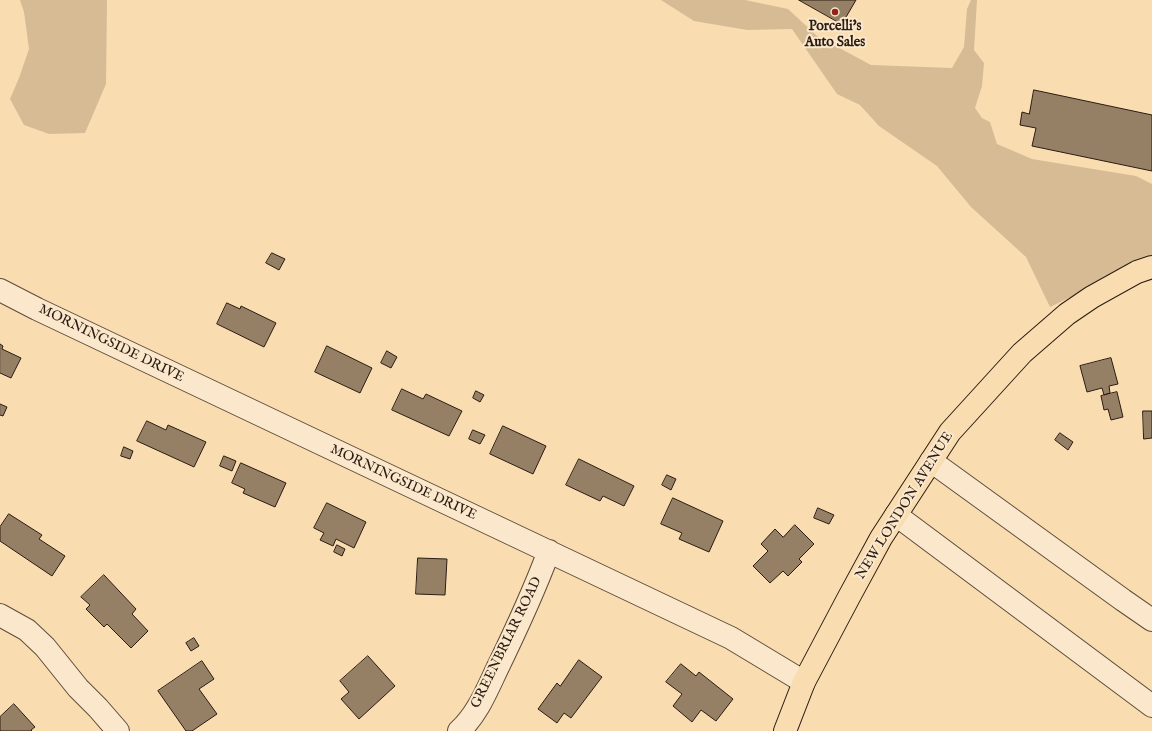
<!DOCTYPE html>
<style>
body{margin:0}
canvas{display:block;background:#f9dcb0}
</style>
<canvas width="1152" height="731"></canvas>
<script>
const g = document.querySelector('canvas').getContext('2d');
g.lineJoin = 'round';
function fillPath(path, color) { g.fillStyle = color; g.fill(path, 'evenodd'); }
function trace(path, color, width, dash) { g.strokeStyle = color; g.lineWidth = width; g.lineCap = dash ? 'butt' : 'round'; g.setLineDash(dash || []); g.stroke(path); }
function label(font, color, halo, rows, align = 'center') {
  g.font = font + ' "IM FELL English",serif'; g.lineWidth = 4; g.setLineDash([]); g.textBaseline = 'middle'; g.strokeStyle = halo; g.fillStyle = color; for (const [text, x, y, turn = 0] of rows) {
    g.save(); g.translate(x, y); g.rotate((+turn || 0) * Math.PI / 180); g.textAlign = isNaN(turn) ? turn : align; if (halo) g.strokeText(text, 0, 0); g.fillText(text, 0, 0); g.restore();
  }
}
const green = new Path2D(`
 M 20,0 L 107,0 L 106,84 L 85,133 L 49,134 L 24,125 L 10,99 L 19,78 L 29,49 L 24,12 Z
 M 661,0 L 745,0 L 788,9 L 817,36 L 871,65 L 952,68 L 964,47 L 967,9 L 971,0 L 977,0 L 974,50 L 984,63 L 982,86 L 975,108 L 982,118 L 990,122 L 997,144 L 1032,159 L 1136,176 L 1152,184 L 1152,265 L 1087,289 L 1050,307 L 1026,257 L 971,207 L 937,166 L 879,126 L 860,105 L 837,94 L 792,29 L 747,30 L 694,21 Z`);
const building = new Path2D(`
 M 799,0 L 856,0 L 842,24 Z
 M 1034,90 L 1152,115 L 1152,171 L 1032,146 L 1036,128 L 1020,125 L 1022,112 L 1029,114 Z
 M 272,253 L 285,259 L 279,270 L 266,263 Z
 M 227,303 L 240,309 L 241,306 L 276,323 L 264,347 L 217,324 Z
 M 0,344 L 3,346 L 2,349 L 21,358 L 11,378 L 0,373 Z
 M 327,346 L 372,368 L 360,393 L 315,372 Z
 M 387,351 L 397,357 L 391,368 L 381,363 Z
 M 1111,358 L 1118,384 L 1109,386 L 1110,393 L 1104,395 L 1102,388 L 1087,392 L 1080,366 Z
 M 402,389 L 423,399 L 426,394 L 462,411 L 449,436 L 392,410 Z
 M 476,391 L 484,395 L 480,402 L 473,398 Z
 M 1117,392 L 1123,417 L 1111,420 L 1108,409 L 1104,410 L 1101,396 Z
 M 0,404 L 7,407 L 3,416 L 0,415 Z
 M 1143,411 L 1152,411 L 1152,438 L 1144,439 Z
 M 147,421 L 166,430 L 168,425 L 206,442 L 194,467 L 137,441 Z
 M 503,426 L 546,446 L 533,474 L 490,454 Z
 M 473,430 L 485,435 L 480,444 L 469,439 Z
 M 1060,433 L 1073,442 L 1068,450 L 1055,440 Z
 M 124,447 L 133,451 L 130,459 L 121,456 Z
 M 224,456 L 236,461 L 232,471 L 220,466 Z
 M 579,459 L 634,486 L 624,506 L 603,496 L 600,501 L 566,485 Z
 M 241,463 L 286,483 L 275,507 L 243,493 L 245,489 L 232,483 Z
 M 667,475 L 676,479 L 671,490 L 662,485 Z
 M 673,498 L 723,521 L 709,552 L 679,539 L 682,533 L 661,524 Z
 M 327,503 L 366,522 L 354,548 L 336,539 L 333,546 L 320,540 L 324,533 L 314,528 Z
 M 818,508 L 834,515 L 829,524 L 814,518 Z
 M 9,514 L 42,535 L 39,539 L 65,556 L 52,576 L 0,541 L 0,527 Z
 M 795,525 L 814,544 L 799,559 L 802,562 L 788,576 L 783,571 L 770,583 L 753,566 L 768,551 L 761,544 L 775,529 L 783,537 Z
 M 337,545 L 345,549 L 342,556 L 334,552 Z
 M 418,558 L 447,559 L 445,595 L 416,594 Z
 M 104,575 L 136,609 L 132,614 L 148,631 L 131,648 L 107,624 L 104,627 L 86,609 L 90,605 L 81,597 Z
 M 194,638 L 199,646 L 191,651 L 186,643 Z
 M 368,656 L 395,686 L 359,719 L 341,699 L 349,692 L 340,681 Z
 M 579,660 L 602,677 L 571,718 L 564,713 L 557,723 L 538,709 L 557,683 L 560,686 Z
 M 202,661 L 214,679 L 199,689 L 217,714 L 192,731 L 186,731 L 158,691 Z
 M 681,664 L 696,676 L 699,672 L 733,699 L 716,721 L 701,710 L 692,722 L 673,706 L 682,694 L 666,682 Z
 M 14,704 L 35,727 L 31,730 L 32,731 L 0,731 L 0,717 Z`);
const minor = new Path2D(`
 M 0,290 L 37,309 L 731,638 L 804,682
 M 931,461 L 1123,600 L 1152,620
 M 896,515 L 1152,706
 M 0,615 L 27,630 L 45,647 L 78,688 L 98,708 L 118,731
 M 459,731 C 477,715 487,690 497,669 C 516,630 534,591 549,551`);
const major = new Path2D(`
 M 785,731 L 804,682 L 849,597 L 881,538 L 950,432 L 1022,353 L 1067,314 L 1092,297 L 1137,272 L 1152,267`);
const markers = [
 [835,12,4,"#8f2418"]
];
const poiNames = [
 ["Porcelli's",835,27],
 ["Auto Sales",835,43]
];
const streetNames = [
 ["MORNINGSIDE DRIVE",111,344,26],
 ["MORNINGSIDE DRIVE",403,483,25],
 ["NEW LONDON AVENUE",905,506,-58],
 ["GREENBRIAR ROAD",507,643,-64]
];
fillPath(green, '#d6bb95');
fillPath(building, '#968065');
trace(building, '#2b1c13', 1);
trace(minor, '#5e4c3a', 24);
trace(major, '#2b1c13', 24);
trace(minor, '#fbe8cc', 22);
trace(major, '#f9dcb0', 22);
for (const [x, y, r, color] of markers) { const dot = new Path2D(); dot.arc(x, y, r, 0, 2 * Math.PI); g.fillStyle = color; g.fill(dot); trace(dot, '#fbe8cc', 1.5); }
label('bold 14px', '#2b1c13', '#fbe8cc', poiNames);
label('14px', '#2b1c13', '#fbe8cc', streetNames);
</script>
